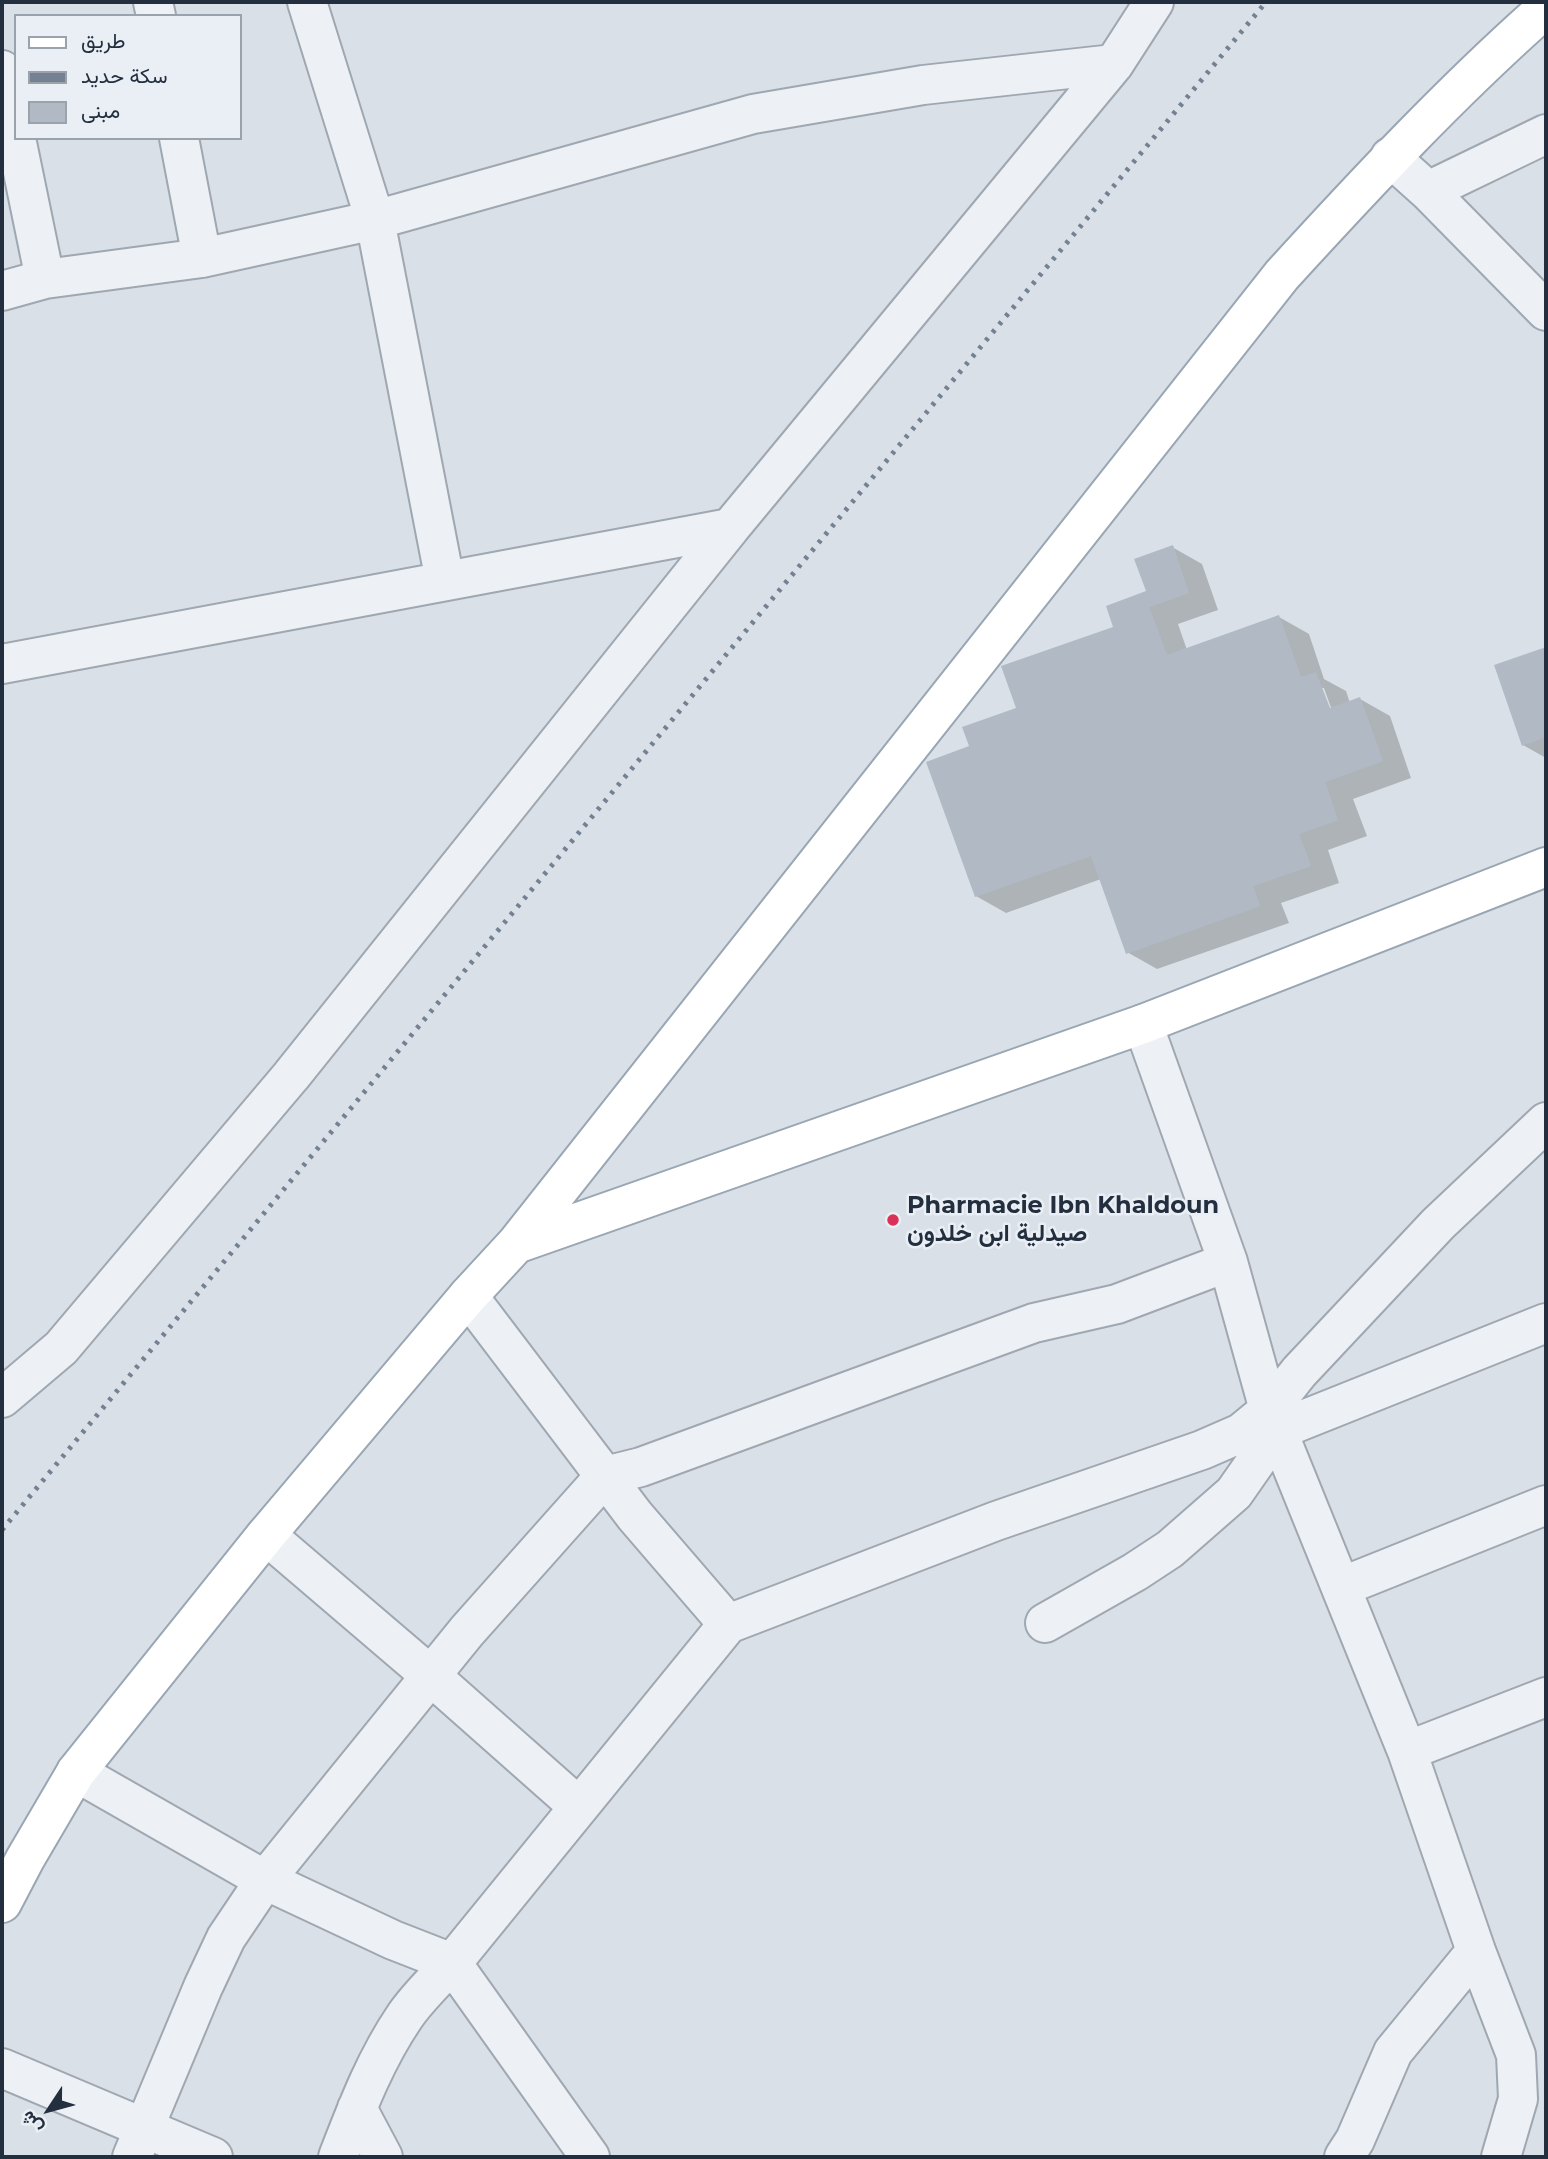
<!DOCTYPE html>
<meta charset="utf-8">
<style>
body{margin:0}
#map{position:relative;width:1548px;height:2159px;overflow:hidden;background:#dae0e7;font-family:Montserrat,Vazirmatn,sans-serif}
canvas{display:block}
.frame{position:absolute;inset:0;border:4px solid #232f3e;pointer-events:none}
.legend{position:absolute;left:14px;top:14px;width:228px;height:126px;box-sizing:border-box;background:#eaeff5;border:2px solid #9aa2ac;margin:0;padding:9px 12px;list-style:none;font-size:21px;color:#232f3e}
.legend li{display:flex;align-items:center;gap:14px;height:35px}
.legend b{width:35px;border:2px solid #9aa2ac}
.north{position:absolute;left:14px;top:2075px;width:70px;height:70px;-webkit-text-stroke:5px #eaeff5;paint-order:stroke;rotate:234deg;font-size:19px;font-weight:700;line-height:28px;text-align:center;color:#232f3e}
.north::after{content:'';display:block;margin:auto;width:24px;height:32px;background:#232f3e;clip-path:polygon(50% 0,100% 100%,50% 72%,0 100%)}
</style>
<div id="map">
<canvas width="1548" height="2159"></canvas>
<div class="frame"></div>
<ul class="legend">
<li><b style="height:9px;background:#fff"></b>طريق</li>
<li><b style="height:9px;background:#738192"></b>سكة حديد</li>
<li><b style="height:19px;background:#b1bac4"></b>مبنى</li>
</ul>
<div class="north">ش</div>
</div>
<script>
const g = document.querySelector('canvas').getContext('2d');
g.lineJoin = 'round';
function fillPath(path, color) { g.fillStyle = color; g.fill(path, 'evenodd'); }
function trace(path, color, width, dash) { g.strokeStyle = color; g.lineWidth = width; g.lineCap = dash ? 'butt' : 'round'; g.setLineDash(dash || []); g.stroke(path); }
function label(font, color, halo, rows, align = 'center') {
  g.font = font + ' Montserrat,Vazirmatn,sans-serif'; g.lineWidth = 5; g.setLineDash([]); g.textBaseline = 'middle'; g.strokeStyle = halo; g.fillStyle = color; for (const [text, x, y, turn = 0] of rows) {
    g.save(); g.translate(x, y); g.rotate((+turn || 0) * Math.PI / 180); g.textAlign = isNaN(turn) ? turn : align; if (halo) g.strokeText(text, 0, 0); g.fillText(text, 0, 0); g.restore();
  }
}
const shadow = new Path2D(`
 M 1172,547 L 1202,564 L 1218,610 L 1178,624 L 1187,650 L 1279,617 L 1309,634 L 1324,679 L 1346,691 L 1350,703 L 1360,699 L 1390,716 L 1411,778 L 1353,799 L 1367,836 L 1328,850 L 1339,883 L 1281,903 L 1289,923 L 1157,969 L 1127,952 L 1101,879 L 1006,913 L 976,896 L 971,747 L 1115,628 L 1148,593 ZM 1320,688 L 1324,688 L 1334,716 L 1331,717 Z
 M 1546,649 L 1546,758 L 1523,745 L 1496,666 Z`);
const building = new Path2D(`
 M 1173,545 L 1189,593 L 1149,607 L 1167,655 L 1279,615 L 1301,677 L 1316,672 L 1330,708 L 1360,697 L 1383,761 L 1325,782 L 1338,820 L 1299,834 L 1311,866 L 1253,886 L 1260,906 L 1126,954 L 1091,856 L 975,897 L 926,762 L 969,746 L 962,727 L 1016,708 L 1001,666 L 1113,627 L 1106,606 L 1146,591 L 1134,559 Z
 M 1546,647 L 1546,737 L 1522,746 L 1494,665 Z`);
const minor = new Path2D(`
 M 153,2 L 156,16
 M 307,2 L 375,220 L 445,581
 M 2,70 L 16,137
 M 16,138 L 45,279
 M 179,138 L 202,258
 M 1390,157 L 1428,191 L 1546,311
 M 1428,191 L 1546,134
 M 2,291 L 45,279 L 202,258 L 375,220 L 753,114 L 923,85 L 1114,64
 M 2,664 L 730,528 L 1114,64 L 1154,2
 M 1143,1024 L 1228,1262 L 1269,1410 L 1407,1751 L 1476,1951 L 1516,2055 L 1518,2099 L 1501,2157
 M 2,1398 L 61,1348 L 291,1076 L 730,528
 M 266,1535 L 431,1676 L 579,1807
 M 1341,1587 L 1546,1505
 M 1045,1623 L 1135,1572 L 1170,1549 L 1234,1493 L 1278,1430 L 1546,1323
 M 728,1624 L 996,1521 L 1202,1450 L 1241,1433 L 1269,1410 L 1299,1372 L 1438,1224 L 1546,1122
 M 1407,1751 L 1546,1697
 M 76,1772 L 265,1880 L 393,1940 L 452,1963 L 728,1624 L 635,1516 L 468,1296
 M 2,2068 L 213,2157
 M 357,2108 L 383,2157
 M 132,2157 L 203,1987 L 226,1938 L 265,1880 L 467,1631 L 605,1476 L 641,1467 L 1034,1323 L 1117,1304 L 1228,1262
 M 338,2157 C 357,2108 375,2060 405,2016 C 418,1997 436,1980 452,1963 L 590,2157
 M 1344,2157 L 1355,2140 L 1393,2052 L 1476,1951`);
const major = new Path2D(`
 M 516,1244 L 1143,1024 L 1546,867
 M 2,1903 L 25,1859 L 76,1772 L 266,1535 L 468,1296 L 516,1244 L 1282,275 C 1367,182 1452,91 1546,8`);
const rail = new Path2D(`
 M 2,1530 L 1266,2`);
const markers = [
 [893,1220,7,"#da3158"]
];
const poiNames = [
 ["Pharmacie Ibn Khaldoun",907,1206],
 ["صيدلية ابن خلدون",907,1234]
];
fillPath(shadow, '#0003');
fillPath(building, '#b1bac4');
trace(minor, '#9fa7b1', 42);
trace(major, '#99a6b3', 42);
trace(minor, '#edf1f5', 38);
trace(major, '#fff', 38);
trace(rail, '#738192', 5, [3.5, 7]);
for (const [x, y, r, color] of markers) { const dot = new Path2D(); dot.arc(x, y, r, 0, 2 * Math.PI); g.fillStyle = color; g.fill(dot); trace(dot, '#eaeff5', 2.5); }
label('bold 24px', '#232f3e', '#eaeff5', poiNames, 'left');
</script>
